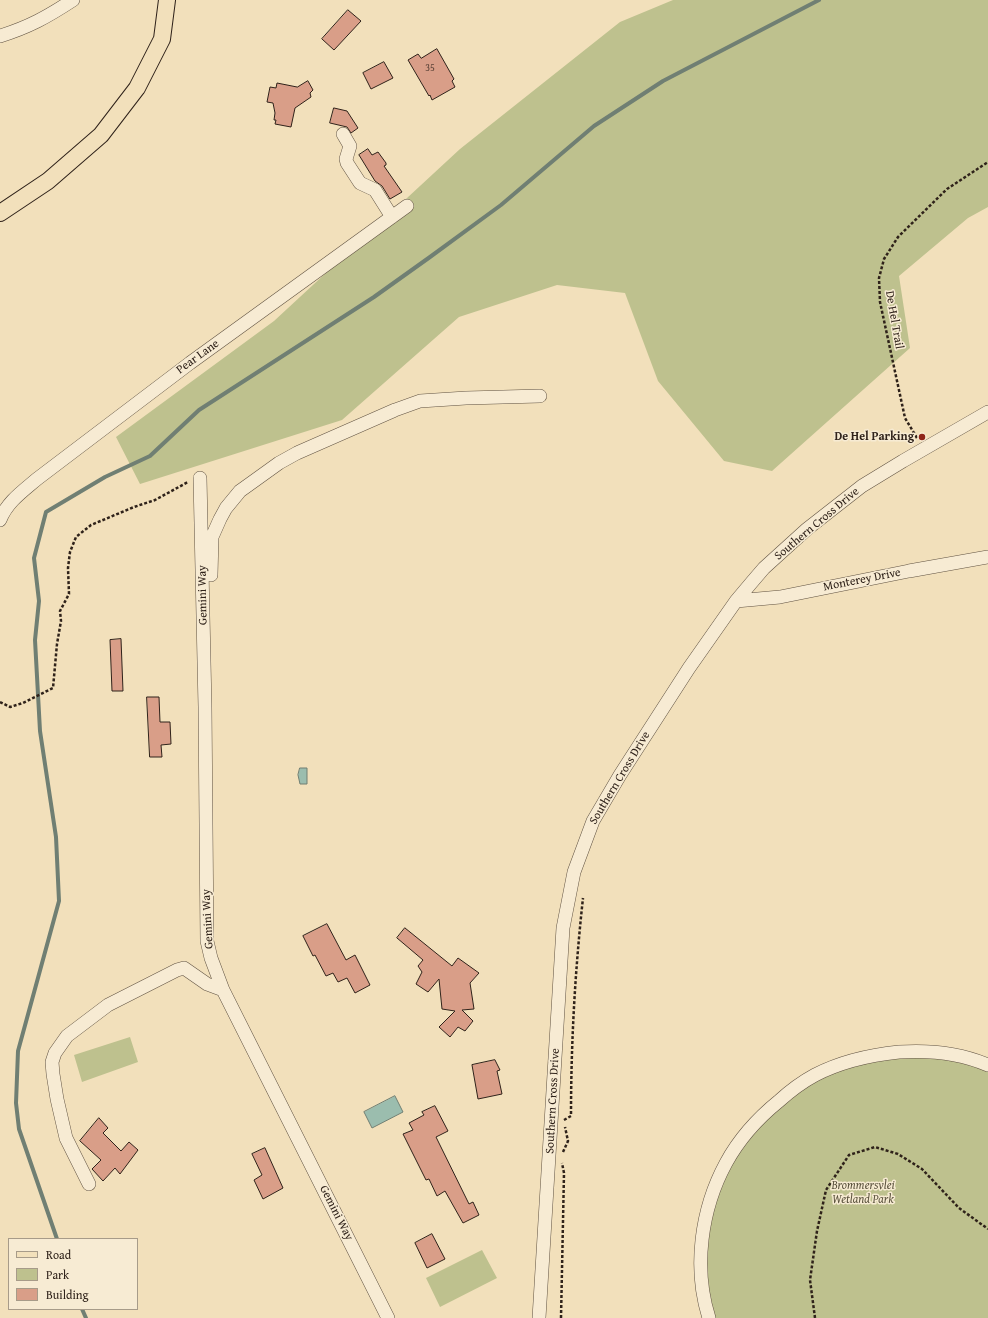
<!DOCTYPE html>
<style>
body{margin:0}
#map{position:relative;width:988px;height:1318px;overflow:hidden;background:#f2e0bb;font-family:"Gentium Book Plus",serif}
canvas{display:block}
.legend{position:absolute;left:8px;top:1238px;width:130px;height:72px;box-sizing:border-box;background:#f7ebd3;border:1px solid #a79b89;margin:0;padding:5px 7px;list-style:none;font-size:12px;color:#2f221a}
.legend li{display:flex;align-items:center;gap:8px;height:20px}
.legend b{width:20px;border:1px solid #a79b89}
</style>
<div id="map">
<canvas width="988" height="1318"></canvas>
<ul class="legend">
<li><b style="height:5px;background:#f2e0bb"></b>Road</li>
<li><b style="height:11px;background:#bec18e"></b>Park</li>
<li><b style="height:11px;background:#d99e88"></b>Building</li>
</ul>
</div>
<script>
const g = document.querySelector('canvas').getContext('2d');
g.lineJoin = 'round';
function fillPath(path, color) { g.fillStyle = color; g.fill(path, 'evenodd'); }
function trace(path, color, width, dash) { g.strokeStyle = color; g.lineWidth = width; g.lineCap = dash ? 'butt' : 'round'; g.setLineDash(dash || []); g.stroke(path); }
function label(font, color, halo, rows, align = 'center') {
  g.font = font + ' "Gentium Book Plus",serif'; g.lineWidth = 3; g.setLineDash([]); g.textBaseline = 'middle'; g.strokeStyle = halo; g.fillStyle = color; for (const [text, x, y, turn = 0] of rows) {
    g.save(); g.translate(x, y); g.rotate((+turn || 0) * Math.PI / 180); g.textAlign = isNaN(turn) ? turn : align; if (halo) g.strokeText(text, 0, 0); g.fillText(text, 0, 0); g.restore();
  }
}
const green = new Path2D(`
 M 673,0 L 988,0 L 988,207 L 968,218 L 899,276 L 910,348 L 772,471 L 724,461 L 658,381 L 625,293 L 557,285 L 459,317 L 342,420 L 140,484 L 116,437 L 274,321 L 460,149 L 620,22 Z
 M 130,1037 L 138,1062 L 82,1082 L 74,1055 Z
 M 909,1051 L 988,1065 L 988,1318 L 709,1318 L 704,1230 L 739,1142 L 815,1075 Z
 M 482,1250 L 497,1278 L 440,1307 L 426,1278 Z`);
const water = new Path2D(`
 M 300,768 L 307,768 L 307,784 L 300,784 L 298,775 Z
 M 395,1096 L 403,1112 L 372,1128 L 364,1112 Z`);
const stream = new Path2D(`
 M 57,1239 L 19,1129 L 16,1103 L 18,1051 L 59,901 L 56,837 L 40,731 L 35,640 L 39,601 L 34,558 L 46,512 L 105,477 L 150,456 L 199,410 L 374,297 L 430,257 L 501,205 L 594,126 L 663,81 L 819,0
 M 82,1309 L 86,1318`);
const building = new Path2D(`
 M 348,10 L 361,21 L 334,50 L 322,39 Z
 M 437,49 L 454,79 L 452,81 L 455,87 L 432,100 L 430,95 L 429,96 L 408,60 L 418,54 L 421,58 Z
 M 384,62 L 393,78 L 371,89 L 363,73 Z
 M 308,81 L 313,90 L 310,93 L 311,97 L 295,108 L 291,127 L 275,124 L 276,120 L 274,120 L 275,113 L 273,103 L 267,102 L 270,87 L 276,88 L 277,83 L 297,87 Z
 M 334,108 L 347,111 L 358,128 L 351,133 L 347,127 L 330,123 Z
 M 368,149 L 372,155 L 378,152 L 386,163 L 386,165 L 384,166 L 402,192 L 390,199 L 382,186 L 375,181 L 359,155 Z
 M 121,639 L 123,691 L 112,691 L 110,640 Z
 M 147,697 L 159,697 L 160,722 L 170,722 L 171,744 L 161,745 L 162,757 L 150,757 Z
 M 327,924 L 346,960 L 355,955 L 370,985 L 355,993 L 347,978 L 338,982 L 333,973 L 326,976 L 315,955 L 313,956 L 303,936 Z
 M 405,928 L 452,966 L 458,958 L 479,973 L 470,983 L 474,1009 L 462,1010 L 473,1021 L 465,1031 L 458,1027 L 450,1037 L 439,1027 L 455,1011 L 442,1009 L 439,979 L 428,992 L 416,984 L 422,972 L 418,966 L 423,960 L 397,938 Z
 M 495,1060 L 500,1070 L 497,1071 L 502,1094 L 478,1099 L 472,1065 Z
 M 435,1106 L 448,1131 L 436,1137 L 469,1204 L 473,1202 L 479,1215 L 463,1223 L 445,1191 L 437,1196 L 429,1179 L 426,1180 L 403,1134 L 413,1130 L 409,1123 L 424,1115 L 422,1112 Z
 M 99,1118 L 108,1128 L 103,1133 L 121,1151 L 129,1142 L 138,1150 L 120,1174 L 115,1168 L 103,1181 L 92,1169 L 101,1160 L 80,1141 Z
 M 265,1148 L 283,1188 L 263,1199 L 254,1180 L 262,1175 L 252,1154 Z
 M 432,1234 L 445,1259 L 427,1268 L 415,1243 Z`);
const path = new Path2D(`
 M 917,438 L 905,418 L 880,302 L 879,278 L 884,259 L 898,237 L 947,189 L 988,162
 M 0,702 L 10,707 L 23,703 L 53,688 L 57,644 L 61,621 L 60,611 L 69,594 L 68,568 L 70,552 L 76,537 L 91,525 L 134,507 L 155,500 L 188,482
 M 564,1120 L 571,1116 C 571,1043 575,971 583,898
 M 563,1152 L 568,1141 L 565,1127
 M 561,1318 L 564,1173 L 562,1163
 M 815,1318 L 810,1280 L 817,1231 L 826,1190 L 849,1155 L 875,1147 L 898,1154 L 922,1169 L 959,1208 L 988,1229`);
const minor = new Path2D(`
 M 0,36 C 29,27 47,17 73,0
 M 343,134 L 350,146 L 346,159 L 347,163 L 360,183 L 375,190 L 392,217
 M 200,478 L 205,707 L 207,941 L 211,958 L 223,990 L 388,1318
 M 0,520 C 7,502 23,491 37,479 L 190,363 L 407,206
 M 211,575 L 212,537 L 220,519 L 226,508 L 240,491 L 247,486 L 279,463 L 297,453 L 395,410 L 420,401 L 466,398 L 540,396
 M 736,601 L 780,597 L 909,571 L 988,557
 M 89,1184 L 66,1138 L 57,1099 L 53,1074 L 52,1062 L 55,1053 L 67,1036 L 108,1005 L 177,970 L 184,968 L 207,984 L 223,990
 M 539,1318 L 563,928 L 574,872 L 593,821 L 620,775 L 689,668 L 736,601 L 752,582 L 764,568 L 807,529 L 862,486 L 903,461 L 988,412
 M 709,1318 C 693,1268 701,1209 726,1163 C 739,1139 758,1118 779,1101 C 790,1091 802,1082 815,1075 C 842,1061 870,1055 899,1052 C 929,1050 960,1053 988,1065`);
const major = new Path2D(`
 M 0,213 L 48,181 L 101,135 L 137,88 L 162,39 L 167,0`);
const markers = [
 [922,437,4,"#8f2418"]
];
const numberNames = [
 ["35",430,68]
];
const streetNames = [
 ["De Hel Trail",894,320,80],
 ["Pear Lane",198,357,-36],
 ["Southern Cross Drive",817,524,-40],
 ["Monterey Drive",862,580,-11],
 ["Gemini Way",203,595,-91],
 ["Southern Cross Drive",620,778,-59],
 ["Gemini Way",208,919,-93],
 ["Southern Cross Drive",553,1101,-87],
 ["Gemini Way",336,1213,63]
];
const poiNames = [
 ["De Hel Parking",914,437]
];
const parkNames = [
 ["Brommersvlei",863,1186],
 ["Wetland Park",863,1200]
];
fillPath(green, '#bec18e');
fillPath(water, '#9bbdae');
trace(water, '#707f73', 1);
trace(stream, '#707f73', 4);
fillPath(building, '#d99e88');
trace(building, '#2f221a', 1);
trace(minor, '#605242', 14);
trace(major, '#2f221a', 18);
trace(path, '#2f221a', 2.5, [3, 2]);
trace(minor, '#f7ebd3', 13);
trace(major, '#f2e0bb', 16);
for (const [x, y, r, color] of markers) { const dot = new Path2D(); dot.arc(x, y, r, 0, 2 * Math.PI); g.fillStyle = color; g.fill(dot); trace(dot, '#f7ebd3', 1.5); }
label('10px', '#5a4136', null, numberNames);
label('12px', '#2f221a', '#f7ebd3', streetNames);
label('bold 12px', '#2f221a', '#f7ebd3', poiNames, 'right');
label('italic 12px', '#5a523d', '#f7ebd3', parkNames);
</script>
